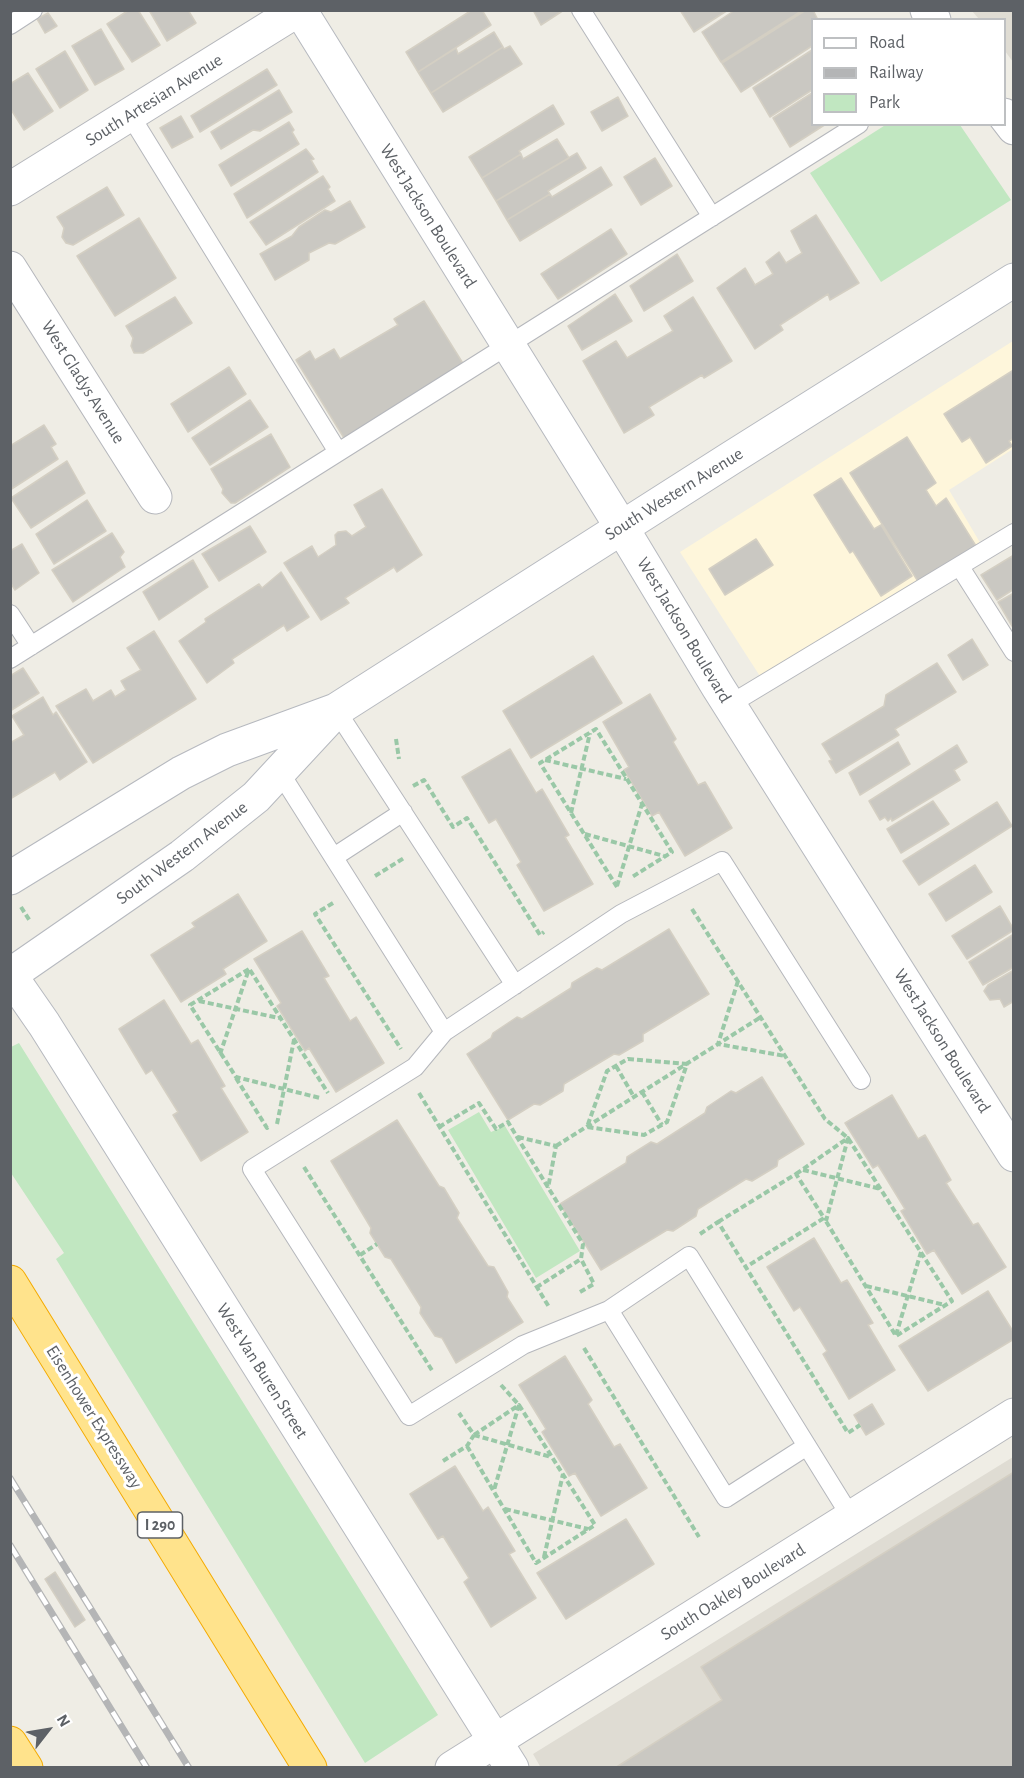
<!DOCTYPE html>
<style>
body{margin:0}
#map{position:relative;width:1024px;height:1778px;overflow:hidden;background:#efede5;font-family:"Alegreya Sans",sans-serif}
canvas{display:block}
.frame{position:absolute;inset:0;border:12px solid #5d6166;pointer-events:none}
.legend{position:absolute;left:811px;top:18px;width:195px;height:108px;box-sizing:border-box;background:#fff;border:2px solid #bec0c2;margin:0;padding:8px 10px;list-style:none;font-size:18px;color:#5d6166}
.legend li{display:flex;align-items:center;gap:12px;height:30px}
.legend b{width:30px;border:2px solid #bec0c2}
.north{position:absolute;left:18px;top:1700px;width:60px;height:60px;-webkit-text-stroke:4px #fff;paint-order:stroke;rotate:59deg;font-size:16px;font-weight:700;line-height:24px;text-align:center;color:#5d6166}
.north::after{content:'';display:block;margin:auto;width:21px;height:27px;background:#5d6166;clip-path:polygon(50% 0,100% 100%,50% 72%,0 100%)}
</style>
<div id="map">
<canvas width="1024" height="1778"></canvas>
<div class="frame"></div>
<ul class="legend">
<li><b style="height:8px;background:#fff"></b>Road</li>
<li><b style="height:8px;background:#b4b5b6"></b>Railway</li>
<li><b style="height:16px;background:#c1e7c1"></b>Park</li>
</ul>
<div class="north">N</div>
</div>
<script>
const g = document.querySelector('canvas').getContext('2d');
g.lineJoin = 'round';
function fillPath(path, color) { g.fillStyle = color; g.fill(path, 'evenodd'); }
function trace(path, color, width, dash) { g.strokeStyle = color; g.lineWidth = width; g.lineCap = dash ? 'butt' : 'round'; g.setLineDash(dash || []); g.stroke(path); }
function label(font, color, halo, rows, align = 'center') {
  g.font = font + ' "Alegreya Sans",sans-serif'; g.lineWidth = 6; g.setLineDash([]); g.textBaseline = 'middle'; g.strokeStyle = halo; g.fillStyle = color; for (const [text, x, y, turn = 0] of rows) {
    g.save(); g.translate(x, y); g.rotate((+turn || 0) * Math.PI / 180); g.textAlign = isNaN(turn) ? turn : align; if (halo) g.strokeText(text, 0, 0); g.fillText(text, 0, 0); g.restore();
  }
}
const commercial = new Path2D(`
 M 1013,341 L 1013,449 L 949,490 L 985,551 L 765,684 L 680,552 Z`);
const education = new Path2D(`
 M 972,11 L 1013,11 L 1013,62 L 1005,51 L 1004,20 L 979,19 Z
 M 1013,1457 L 1013,1767 L 541,1768 L 533,1754 Z`);
const green = new Path2D(`
 M 887,124 L 960,125 L 1011,200 L 881,282 L 810,173 Z
 M 19,1043 L 438,1715 L 365,1763 L 56,1259 L 64,1253 L 11,1173 L 11,1047 Z
 M 479,1112 L 491,1132 L 505,1126 L 580,1251 L 536,1278 L 448,1130 Z`);
const building = new Path2D(`
 M 129,10 L 138,10 L 160,45 L 132,62 L 107,24 Z
 M 149,10 L 188,10 L 196,23 L 167,41 Z
 M 472,10 L 482,10 L 491,25 L 418,72 L 406,52 Z
 M 533,10 L 564,10 L 541,25 Z
 M 680,10 L 728,10 L 694,32 Z
 M 735,10 L 803,10 L 721,62 L 702,32 Z
 M 806,10 L 813,10 L 818,20 L 812,20 L 812,46 L 741,92 L 722,63 Z
 M 48,13 L 57,26 L 45,33 L 37,19 Z
 M 101,29 L 124,69 L 95,85 L 72,46 Z
 M 494,32 L 503,47 L 431,93 L 418,72 L 456,48 L 458,54 Z
 M 510,46 L 522,64 L 443,112 L 431,93 L 503,47 L 504,49 Z
 M 812,50 L 812,90 L 770,117 L 753,88 Z
 M 65,51 L 88,90 L 60,108 L 36,69 Z
 M 267,69 L 277,85 L 200,132 L 191,116 Z
 M 28,73 L 53,111 L 24,130 L 10,108 L 10,84 Z
 M 279,90 L 292,112 L 260,131 L 253,130 L 221,149 L 211,132 Z
 M 812,93 L 812,124 L 826,124 L 790,147 L 773,118 Z
 M 618,97 L 628,116 L 602,131 L 591,112 Z
 M 553,105 L 564,124 L 519,151 L 521,154 L 482,178 L 469,157 Z
 M 181,116 L 193,137 L 172,148 L 160,128 Z
 M 289,122 L 294,130 L 292,132 L 299,144 L 231,186 L 219,165 Z
 M 557,139 L 569,158 L 496,201 L 482,178 L 521,154 L 523,159 Z
 M 306,149 L 314,159 L 311,160 L 318,172 L 247,218 L 234,194 Z
 M 577,153 L 586,168 L 548,191 L 550,194 L 507,220 L 496,201 Z
 M 655,158 L 672,186 L 641,205 L 624,177 Z
 M 601,167 L 612,185 L 520,241 L 507,220 L 550,194 L 552,197 Z
 M 323,176 L 330,187 L 328,189 L 335,201 L 266,245 L 250,222 Z
 M 107,187 L 124,215 L 73,245 L 66,243 L 62,237 L 64,228 L 57,217 Z
 M 350,201 L 365,227 L 335,244 L 329,243 L 309,253 L 309,260 L 275,280 L 260,254 L 292,236 L 299,227 L 325,210 L 331,212 Z
 M 816,215 L 859,283 L 830,300 L 828,294 L 780,325 L 783,330 L 755,349 L 717,288 L 745,268 L 755,285 L 773,274 L 766,262 L 779,252 L 786,263 L 802,253 L 791,231 Z
 M 139,218 L 176,278 L 115,316 L 77,256 Z
 M 611,229 L 627,254 L 558,299 L 541,274 Z
 M 677,254 L 693,281 L 644,311 L 630,286 Z
 M 615,294 L 632,321 L 582,350 L 568,326 Z
 M 175,297 L 192,323 L 143,353 L 134,353 L 131,346 L 133,338 L 126,326 Z
 M 693,297 L 732,361 L 704,378 L 702,375 L 649,407 L 654,415 L 624,433 L 583,361 L 616,341 L 627,358 L 673,331 L 664,316 Z
 M 424,301 L 464,365 L 344,438 L 296,360 L 310,351 L 315,360 L 334,349 L 340,359 L 398,325 L 394,319 Z
 M 229,367 L 246,394 L 188,432 L 171,404 Z
 M 1012,371 L 1014,372 L 1014,438 L 1009,441 L 1012,446 L 986,463 L 970,437 L 962,442 L 944,414 Z
 M 250,400 L 268,427 L 210,465 L 192,438 Z
 M 44,425 L 56,444 L 51,447 L 58,459 L 10,490 L 10,446 Z
 M 271,434 L 290,467 L 235,503 L 231,503 L 222,493 L 223,489 L 211,469 Z
 M 907,437 L 936,483 L 926,490 L 936,506 L 946,498 L 976,546 L 919,583 L 850,473 Z
 M 67,461 L 85,493 L 31,528 L 11,498 Z
 M 841,478 L 874,529 L 881,525 L 912,576 L 881,596 L 853,551 L 850,553 L 814,495 Z
 M 382,489 L 422,555 L 397,572 L 394,567 L 345,598 L 349,603 L 321,620 L 284,563 L 312,546 L 318,557 L 336,545 L 335,535 L 338,532 L 346,531 L 352,536 L 366,527 L 354,505 Z
 M 87,500 L 106,531 L 54,564 L 36,534 Z
 M 250,526 L 266,552 L 219,581 L 202,554 Z
 M 112,533 L 124,552 L 120,557 L 125,567 L 73,602 L 52,570 Z
 M 756,539 L 773,565 L 725,595 L 709,569 Z
 M 22,544 L 39,573 L 15,590 L 10,582 L 10,551 Z
 M 1014,555 L 1014,589 L 997,600 L 981,575 Z
 M 193,560 L 208,587 L 159,620 L 143,592 Z
 M 281,572 L 309,617 L 287,631 L 284,625 L 232,659 L 234,663 L 207,683 L 179,641 L 206,622 L 205,619 L 259,584 L 262,588 Z
 M 1014,593 L 1014,625 L 1012,626 L 998,602 Z
 M 154,631 L 196,699 L 93,763 L 56,706 L 86,689 L 93,701 L 111,690 L 115,697 L 126,690 L 121,681 L 141,670 L 127,648 Z
 M 972,639 L 988,665 L 963,680 L 948,655 Z
 M 593,656 L 622,703 L 531,758 L 503,711 Z
 M 937,663 L 956,692 L 895,729 L 899,735 L 836,773 L 829,761 L 832,760 L 822,744 L 884,706 L 886,695 Z
 M 23,668 L 39,693 L 10,711 L 10,676 Z
 M 650,694 L 676,739 L 673,742 L 698,785 L 705,782 L 732,828 L 685,856 L 659,812 L 652,816 L 624,770 L 629,767 L 603,722 Z
 M 43,697 L 53,715 L 56,712 L 87,762 L 60,780 L 55,772 L 10,799 L 10,743 L 24,735 L 12,716 Z
 M 898,742 L 910,764 L 860,795 L 849,773 Z
 M 957,745 L 967,762 L 954,770 L 960,780 L 892,821 L 891,818 L 888,821 L 885,817 L 880,820 L 869,801 Z
 M 510,749 L 536,793 L 542,789 L 569,835 L 565,837 L 593,884 L 544,911 L 517,865 L 521,862 L 496,819 L 489,823 L 462,777 Z
 M 933,801 L 949,824 L 901,853 L 887,829 Z
 M 997,802 L 1012,826 L 919,885 L 903,861 Z
 M 975,865 L 992,892 L 946,921 L 929,894 Z
 M 238,894 L 267,941 L 223,969 L 226,974 L 181,1002 L 151,955 L 195,927 L 192,923 Z
 M 1000,906 L 1014,930 L 967,959 L 952,936 Z
 M 669,929 L 709,994 L 643,1034 L 643,1041 L 619,1055 L 614,1054 L 564,1084 L 563,1091 L 540,1105 L 534,1104 L 508,1120 L 467,1054 L 491,1038 L 493,1033 L 517,1017 L 522,1019 L 571,988 L 572,983 L 597,968 L 602,970 Z
 M 302,931 L 329,976 L 324,978 L 350,1021 L 356,1017 L 384,1063 L 336,1092 L 309,1048 L 305,1051 L 277,1006 L 281,1003 L 254,959 Z
 M 1014,934 L 1014,967 L 983,985 L 969,962 Z
 M 1014,970 L 1014,1001 L 1004,1007 L 1000,999 L 990,1000 L 984,991 L 988,985 Z
 M 164,1000 L 191,1044 L 198,1040 L 225,1086 L 221,1088 L 248,1132 L 201,1161 L 173,1115 L 178,1112 L 152,1070 L 146,1074 L 119,1029 Z
 M 762,1077 L 804,1144 L 778,1160 L 777,1166 L 752,1181 L 746,1179 L 698,1209 L 696,1216 L 673,1231 L 667,1230 L 601,1270 L 560,1204 L 626,1163 L 627,1157 L 651,1142 L 657,1144 L 705,1113 L 707,1107 L 731,1091 L 736,1093 Z
 M 892,1095 L 918,1139 L 925,1135 L 951,1180 L 946,1183 L 973,1225 L 978,1223 L 1006,1267 L 962,1294 L 934,1250 L 927,1254 L 901,1211 L 905,1209 L 878,1165 L 873,1168 L 845,1123 Z
 M 397,1120 L 439,1186 L 444,1188 L 459,1213 L 457,1218 L 488,1266 L 494,1267 L 508,1292 L 507,1297 L 523,1322 L 456,1363 L 442,1338 L 435,1336 L 420,1313 L 421,1307 L 391,1259 L 385,1257 L 370,1233 L 371,1228 L 331,1161 Z
 M 814,1238 L 841,1283 L 847,1280 L 873,1323 L 868,1325 L 895,1370 L 849,1399 L 823,1354 L 827,1351 L 800,1307 L 794,1311 L 767,1267 Z
 M 988,1291 L 1014,1333 L 1014,1339 L 928,1391 L 899,1346 Z
 M 565,1356 L 592,1400 L 588,1404 L 614,1447 L 620,1444 L 647,1488 L 601,1516 L 575,1473 L 569,1476 L 542,1432 L 546,1429 L 519,1385 Z
 M 872,1404 L 884,1424 L 866,1435 L 854,1415 Z
 M 455,1466 L 483,1511 L 488,1507 L 515,1551 L 509,1554 L 536,1598 L 491,1627 L 464,1582 L 469,1578 L 443,1536 L 438,1539 L 410,1494 Z
 M 1014,1472 L 1014,1768 L 615,1768 L 722,1700 L 701,1667 Z
 M 626,1519 L 654,1564 L 566,1619 L 537,1573 Z
 M 55,1572 L 85,1620 L 75,1627 L 45,1579 Z`);
const path = new Path2D(`
 M 396,739 L 399,759
 M 545,760 L 626,779
 M 413,786 L 424,780 L 453,827 L 467,818 L 540,935 L 544,932
 M 571,813 L 590,733
 M 585,834 L 664,856
 M 375,876 L 404,858
 M 617,886 L 642,804
 M 617,887 L 540,763 L 596,729 L 672,852 L 632,877
 M 333,903 L 315,914 L 401,1049
 M 21,907 L 30,921
 M 692,909 L 825,1119 L 848,1138 L 952,1301 L 896,1336 L 824,1218
 M 250,970 L 328,1093
 M 738,981 L 718,1044 L 785,1056
 M 199,1001 L 279,1018
 M 220,1054 L 249,969 L 190,1005 L 236,1077 L 320,1098
 M 628,1059 L 687,1064 L 667,1122 L 644,1135 L 587,1127 L 607,1071 Z
 M 616,1066 L 634,1097
 M 236,1078 L 267,1128 L 268,1127
 M 642,1092 L 662,1125
 M 419,1093 L 549,1307
 M 277,1124 L 294,1040
 M 439,1127 L 479,1103 L 496,1129 L 508,1122 L 517,1137 L 583,1244 L 581,1259 L 537,1287
 M 518,1137 L 556,1146 L 548,1188
 M 556,1146 L 761,1017
 M 304,1167 L 433,1372
 M 803,1170 L 881,1189
 M 796,1174 L 848,1138 L 826,1221
 M 718,1222 L 796,1174 L 824,1218 L 746,1267
 M 700,1234 L 718,1222 L 848,1433 L 860,1425
 M 360,1255 L 377,1244
 M 866,1286 L 945,1305
 M 580,1292 L 594,1284 L 581,1259
 M 896,1335 L 921,1252
 M 584,1348 L 699,1537
 M 474,1435 L 519,1405 L 494,1490
 M 474,1435 L 551,1457
 M 467,1446 L 536,1563 L 595,1525 L 519,1405 L 501,1385
 M 443,1461 L 467,1446 L 474,1435 L 459,1413
 M 505,1509 L 588,1529
 M 544,1557 L 563,1474`);
const lane = new Path2D(`
 M 581,10 L 712,217
 M 10,25 L 33,10
 M 130,115 L 338,452
 M 960,567 L 1014,652
 M 10,614 L 31,646
 M 10,659 L 859,124
 M 729,705 L 1014,533
 M 336,710 L 515,985
 M 279,771 L 444,1032
 M 334,857 L 403,812
 M 609,1310 L 726,1498 L 807,1446
 M 851,1517 L 689,1256 L 609,1310 L 523,1345 L 409,1416 L 252,1169 L 415,1067 L 444,1032 L 621,914 L 722,861 L 861,1080`);
const street = new Path2D(`
 M 927,10 L 934,20
 M 1004,115 L 1014,128
 M 10,189 L 298,10
 M 10,268 L 155,497
 M 452,1768 L 1014,1415`);
const secondary = new Path2D(`
 M 300,10 L 622,528 L 718,687 L 1014,1155
 M 10,878 L 181,773 L 227,750 L 336,710 L 731,458 L 1014,280
 M 10,975 L 44,1024 L 512,1768
 M 10,975 L 182,856 L 256,797 L 333,714`);
const highway = new Path2D(`
 M 10,1282 L 310,1768
 M 10,1743 L 26,1768`);
const rail = new Path2D(`
 M 10,1478 L 189,1768
 M 10,1545 L 147,1768`);
const shields = [
 [160,1525,45]
];
const shieldNames = [
 ["I 290",160,1525]
];
const streetNames = [
 ["South Artesian Avenue",154,100,-32],
 ["West Jackson Boulevard",428,216,58],
 ["West Gladys Avenue",83,382,58],
 ["South Western Avenue",674,494,-32],
 ["West Jackson Boulevard",684,630,59],
 ["South Western Avenue",182,853,-37],
 ["West Jackson Boulevard",942,1041,58],
 ["West Van Buren Street",262,1371,58],
 ["Eisenhower Expressway",94,1417,58],
 ["South Oakley Boulevard",733,1592,-32]
];
fillPath(commercial, '#fef6db');
fillPath(education, '#dfdcd3');
fillPath(green, '#c1e7c1');
fillPath(building, '#cac8c2');
trace(building, '#d4cfc3', 1.5);
trace(lane, '#b5b7bc', 20);
trace(street, '#b5b7bc', 35);
trace(secondary, '#b6b9bf', 35);
trace(highway, '#f4aa00', 35);
trace(path, '#9ac8a7', 4, [6, 3]);
trace(lane, '#fff', 18);
trace(street, '#fff', 33);
trace(secondary, '#fff', 33);
trace(highway, '#ffe38c', 33);
trace(rail, '#b4b5b6', 7);
trace(rail, '#fff', 4.5, [14]);
for (const [x, y, w] of shields) { const box = new Path2D(); box.roundRect(x - w / 2, y - 13, w, 26, 4.5); g.fillStyle = '#fff'; g.fill(box); trace(box, '#5d6166', 1.5); }
label('bold 16px', '#5d6166', null, shieldNames);
label('18px', '#5d6166', '#fff', streetNames);
</script>
